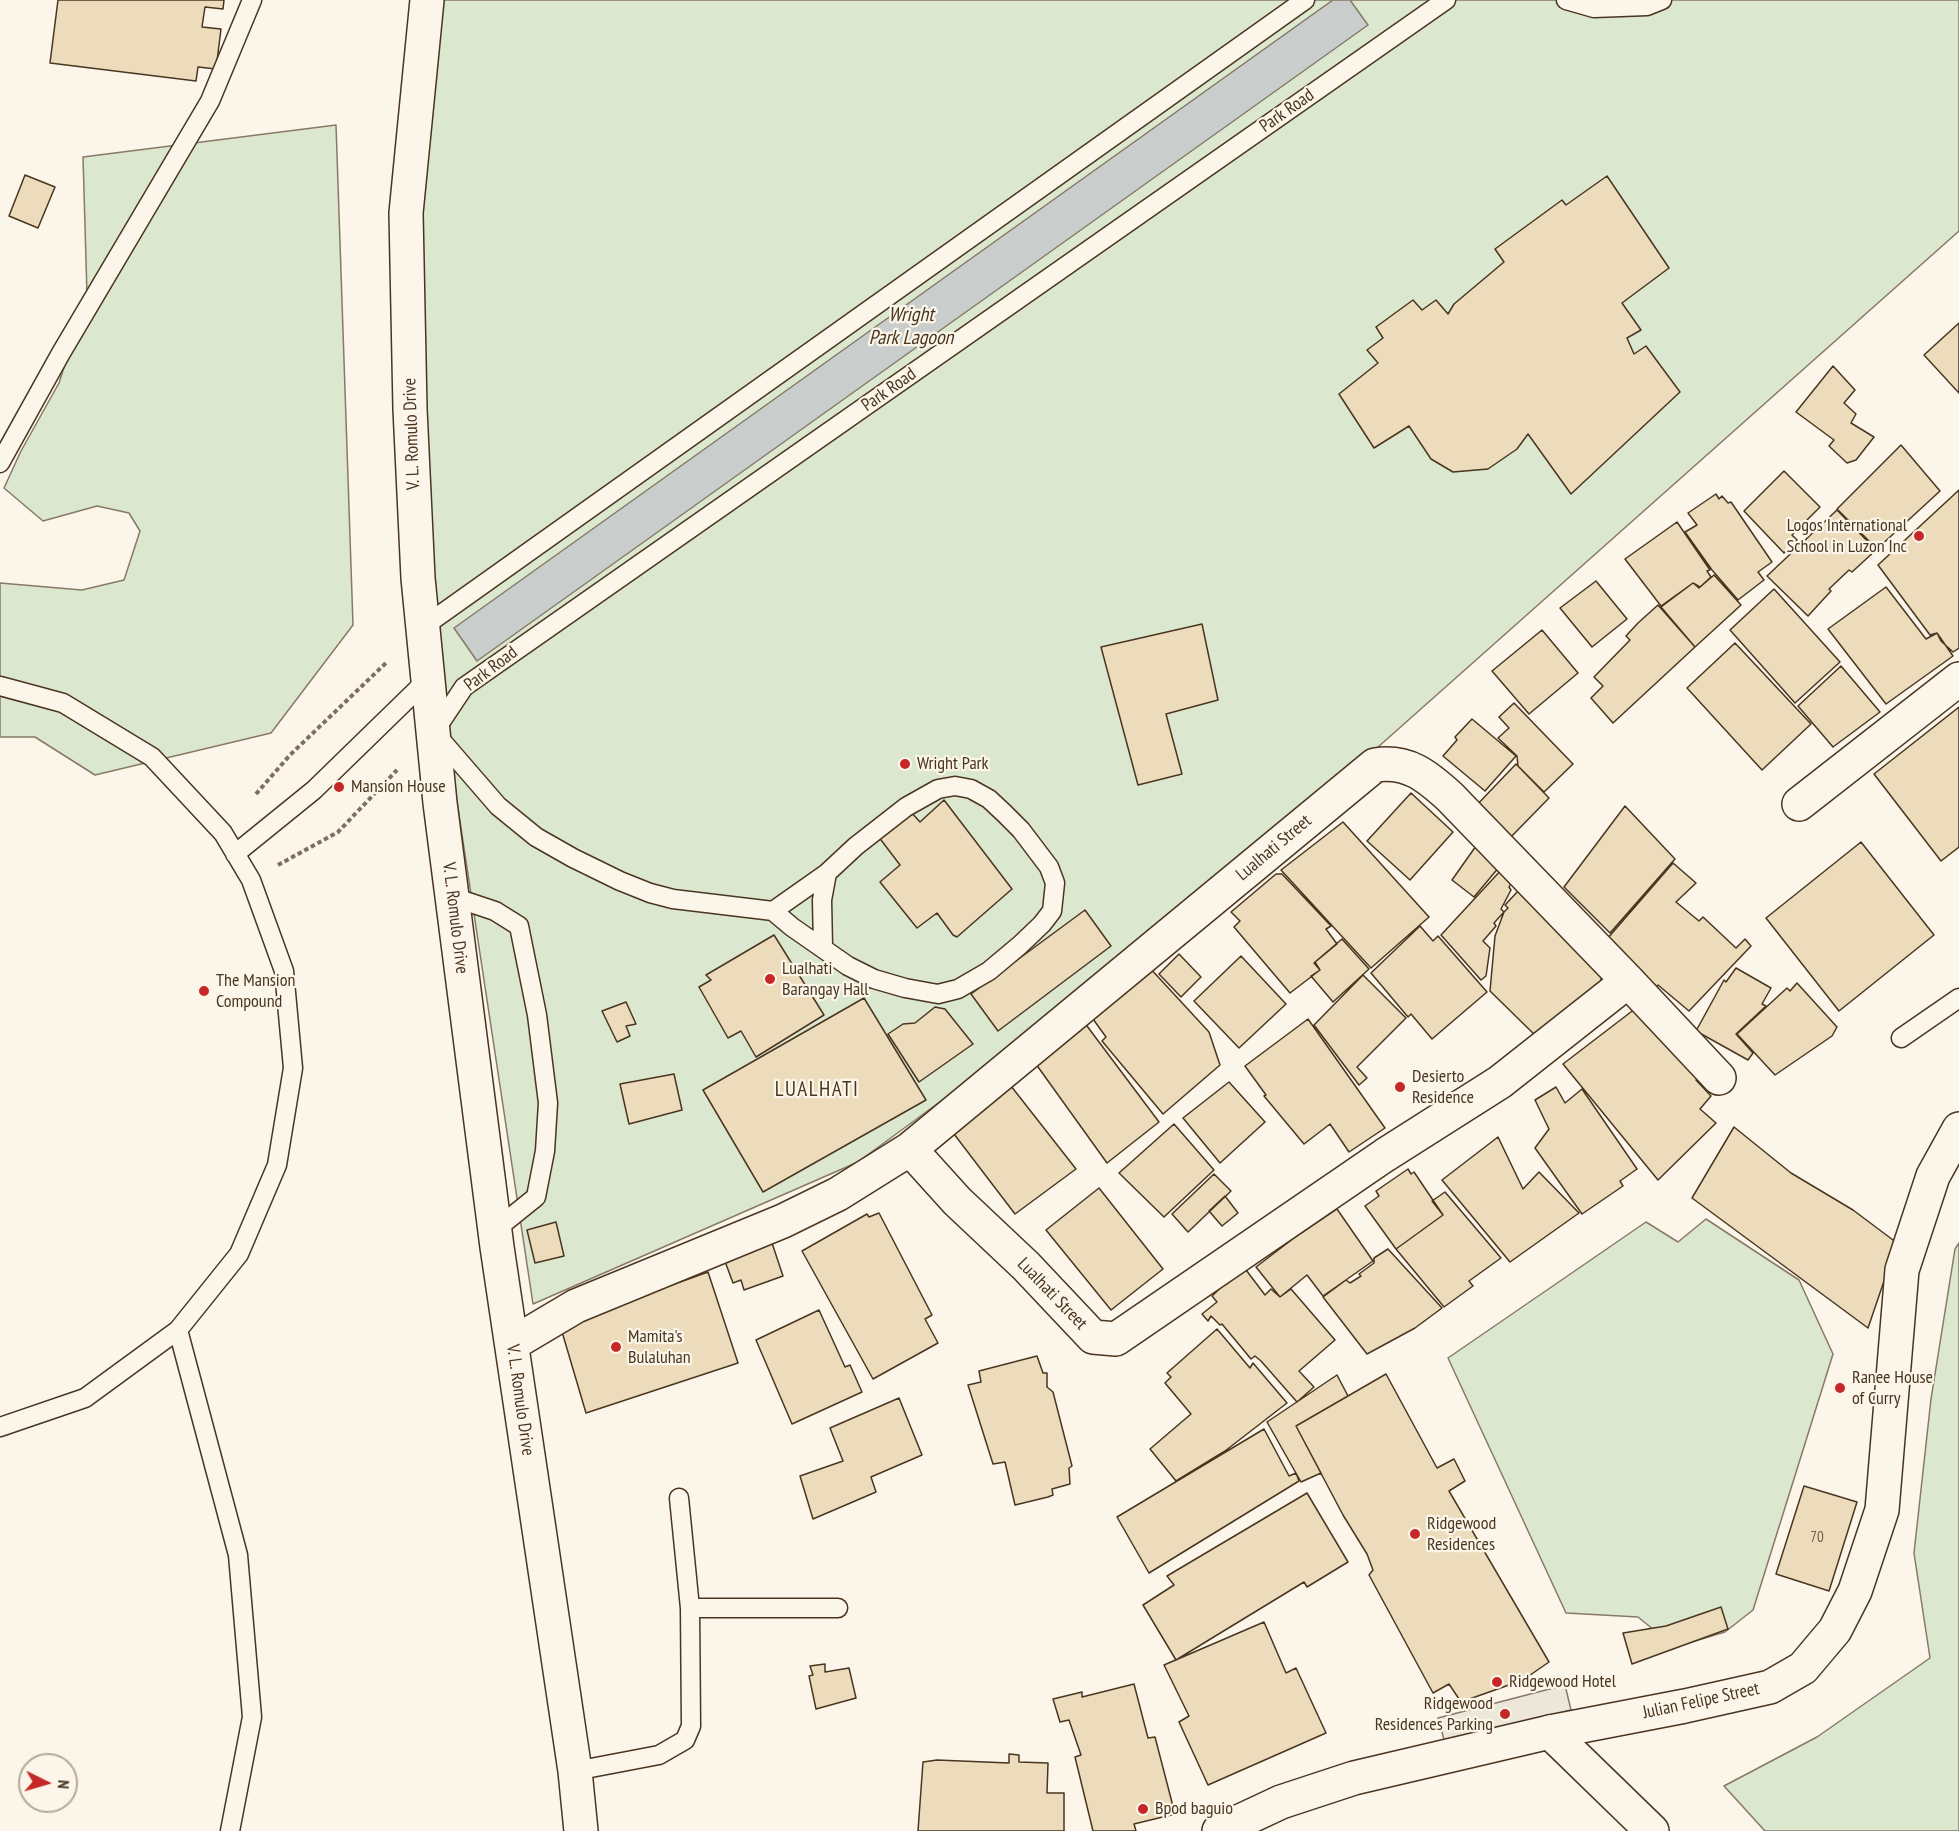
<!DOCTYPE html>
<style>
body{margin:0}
#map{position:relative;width:1959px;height:1831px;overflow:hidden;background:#fbf6e9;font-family:"PT Sans Narrow",sans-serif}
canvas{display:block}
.north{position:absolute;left:18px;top:1753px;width:60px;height:60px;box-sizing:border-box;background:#fbf6e9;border:2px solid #b4a999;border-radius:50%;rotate:95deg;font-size:16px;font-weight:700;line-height:24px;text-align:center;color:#4a3520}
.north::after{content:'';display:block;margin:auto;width:21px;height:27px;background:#c62828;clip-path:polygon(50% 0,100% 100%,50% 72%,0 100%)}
</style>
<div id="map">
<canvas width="1959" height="1831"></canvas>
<div class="north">N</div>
</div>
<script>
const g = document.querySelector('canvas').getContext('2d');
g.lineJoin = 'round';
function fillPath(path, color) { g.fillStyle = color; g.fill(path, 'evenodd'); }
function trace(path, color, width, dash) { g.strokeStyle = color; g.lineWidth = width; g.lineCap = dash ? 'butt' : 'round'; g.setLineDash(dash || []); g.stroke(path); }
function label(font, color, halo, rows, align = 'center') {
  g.font = font + ' "PT Sans Narrow",sans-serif'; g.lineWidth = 4.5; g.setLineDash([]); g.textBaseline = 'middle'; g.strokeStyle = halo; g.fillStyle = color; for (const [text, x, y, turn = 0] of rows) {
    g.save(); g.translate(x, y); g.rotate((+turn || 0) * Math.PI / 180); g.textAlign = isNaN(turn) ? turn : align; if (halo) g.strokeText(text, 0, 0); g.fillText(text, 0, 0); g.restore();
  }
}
const green = new Path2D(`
 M 438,0 L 1959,0 L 1959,231 L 1163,938 L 858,1162 L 533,1304 L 425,590 L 421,212 Z
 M 336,125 L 353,625 L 271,733 L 95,775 L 35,737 L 0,737 L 0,583 L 82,590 L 124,580 L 140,531 L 129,513 L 97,506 L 43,521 L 4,488 L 21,451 L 59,383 L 87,295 L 83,157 Z
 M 1706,1219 L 1799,1280 L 1833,1354 L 1753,1610 L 1725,1632 L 1675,1647 L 1638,1617 L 1566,1613 L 1448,1358 L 1646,1222 L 1678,1242 Z
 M 1959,1243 L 1959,1831 L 1765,1831 L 1724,1786 L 1817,1737 L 1930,1658 L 1914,1553 L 1931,1399 L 1955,1249 Z`);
const parking = new Path2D(`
 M 1565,1685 L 1571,1710 L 1445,1743 L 1438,1718 Z`);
const water = new Path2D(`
 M 1333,0 L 1350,0 L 1368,25 L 477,661 L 454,628 Z`);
const building = new Path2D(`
 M 58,0 L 224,0 L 223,9 L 205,7 L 202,27 L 221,29 L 216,69 L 198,67 L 196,81 L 50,63 Z
 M 25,175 L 55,187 L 38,228 L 9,216 Z
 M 1607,176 L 1669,268 L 1622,303 L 1641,330 L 1627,338 L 1634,354 L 1646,346 L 1680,392 L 1571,494 L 1528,434 L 1517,449 L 1488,469 L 1453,472 L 1431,459 L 1409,426 L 1374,448 L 1339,394 L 1378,363 L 1367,350 L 1383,338 L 1376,327 L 1413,300 L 1422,310 L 1436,300 L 1448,314 L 1454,304 L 1504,262 L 1495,249 L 1562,200 L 1566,205 Z
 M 1959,323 L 1959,393 L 1924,355 Z
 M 1833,366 L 1855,390 L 1844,403 L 1856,414 L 1851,423 L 1874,437 L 1856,460 L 1847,463 L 1829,446 L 1834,440 L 1796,412 Z
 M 1901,445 L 1940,491 L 1877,549 L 1837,509 Z
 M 1784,471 L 1820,507 L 1792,535 L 1797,540 L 1784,553 L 1744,511 Z
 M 1959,490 L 1959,648 L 1953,652 L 1941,641 L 1937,633 L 1930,635 L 1878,565 Z
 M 1716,494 L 1719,499 L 1722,496 L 1728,503 L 1731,502 L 1772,562 L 1758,572 L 1764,580 L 1738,600 L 1712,570 L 1685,532 L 1697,525 L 1688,513 Z
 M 1837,510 L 1876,550 L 1852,572 L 1849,570 L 1829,589 L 1831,591 L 1808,616 L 1767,576 Z
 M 1677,522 L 1710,570 L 1707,571 L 1711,577 L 1700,587 L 1693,583 L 1661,606 L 1625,559 Z
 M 1714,575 L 1741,605 L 1695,647 L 1661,607 L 1693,583 L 1699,588 Z
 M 1596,581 L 1627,619 L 1592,647 L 1560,608 Z
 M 1886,587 L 1926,639 L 1937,633 L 1953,656 L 1886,704 L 1828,629 Z
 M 1774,589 L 1840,662 L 1795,703 L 1730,630 Z
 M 1658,605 L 1695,647 L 1613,723 L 1591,698 L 1603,686 L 1594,677 L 1630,640 L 1626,636 L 1638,623 Z
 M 1202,624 L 1218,700 L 1166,714 L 1182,774 L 1138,785 L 1101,647 Z
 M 1542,630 L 1578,673 L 1529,714 L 1492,671 Z
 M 1735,643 L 1811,724 L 1762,770 L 1687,688 Z
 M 1841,666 L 1880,712 L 1833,747 L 1798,706 Z
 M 1514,703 L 1573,764 L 1544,792 L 1518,766 L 1517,756 L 1498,738 L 1509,728 L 1499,717 Z
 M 1959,707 L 1959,847 L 1941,861 L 1874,774 Z
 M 1472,719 L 1516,756 L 1485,791 L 1443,756 L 1457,740 L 1455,737 Z
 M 1516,764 L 1549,798 L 1507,841 L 1472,810 Z
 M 1411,793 L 1453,832 L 1410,880 L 1367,841 Z
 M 944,800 L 1012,889 L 957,937 L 953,935 L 937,913 L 917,928 L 880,882 L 900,865 L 878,836 L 910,811 L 920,822 Z
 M 1625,806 L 1675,859 L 1610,933 L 1564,887 Z
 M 1343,822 L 1429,917 L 1371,968 L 1281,870 Z
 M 1861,842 L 1934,935 L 1839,1011 L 1766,918 Z
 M 1476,846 L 1500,866 L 1474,897 L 1452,880 Z
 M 1673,863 L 1696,883 L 1676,902 L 1699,921 L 1703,917 L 1736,948 L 1745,939 L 1751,946 L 1689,1011 L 1658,985 L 1654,990 L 1607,939 Z
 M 1503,868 L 1514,878 L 1509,887 L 1511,890 L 1501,909 L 1504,912 L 1494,923 L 1496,926 L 1483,941 L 1490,948 L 1486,976 L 1481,980 L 1441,935 Z
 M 1276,874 L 1282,874 L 1331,926 L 1326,929 L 1337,944 L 1314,963 L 1320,970 L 1290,993 L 1234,927 L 1240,921 L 1231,912 Z
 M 1520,889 L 1599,962 L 1602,987 L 1537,1037 L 1490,991 L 1495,936 L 1504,912 L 1508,908 L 1505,905 Z
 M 1085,910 L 1111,946 L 998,1031 L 971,994 Z
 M 1420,926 L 1433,941 L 1438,936 L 1487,992 L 1432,1039 L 1411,1014 L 1408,1017 L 1371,973 Z
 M 774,935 L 824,1015 L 756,1057 L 741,1031 L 728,1038 L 699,987 L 711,980 L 706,975 Z
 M 1342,939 L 1369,969 L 1333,1002 L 1311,976 L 1320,970 L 1315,962 Z
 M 1179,954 L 1201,977 L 1181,997 L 1159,974 Z
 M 1241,956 L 1286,1004 L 1239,1048 L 1194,1001 Z
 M 1148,966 L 1209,1032 L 1220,1065 L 1163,1114 L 1102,1041 L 1106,1037 L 1093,1019 Z
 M 1736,968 L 1771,988 L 1762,1004 L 1766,1006 L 1736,1034 L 1753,1053 L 1748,1060 L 1696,1031 L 1724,980 L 1726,982 Z
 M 1363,975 L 1406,1018 L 1357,1067 L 1367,1078 L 1359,1085 L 1314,1025 Z
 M 1797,983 L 1837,1027 L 1832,1036 L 1775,1075 L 1737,1034 L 1787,988 L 1790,991 Z
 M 864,998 L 926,1100 L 763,1192 L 703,1090 Z
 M 626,1002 L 636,1024 L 626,1026 L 630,1036 L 617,1042 L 602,1011 Z
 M 1640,1005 L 1704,1074 L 1696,1080 L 1711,1096 L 1700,1109 L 1716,1123 L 1658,1180 L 1563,1064 Z
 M 935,1007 L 945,1009 L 973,1044 L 919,1082 L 888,1034 L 903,1024 L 915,1023 Z
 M 1308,1019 L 1385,1128 L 1349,1152 L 1330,1124 L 1304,1144 L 1264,1096 L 1266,1095 L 1245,1066 Z
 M 1084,1022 L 1159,1122 L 1107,1163 L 1033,1060 Z
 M 674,1074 L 682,1110 L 629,1124 L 620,1084 Z
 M 1229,1082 L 1265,1122 L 1220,1163 L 1183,1118 Z
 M 1011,1086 L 1076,1169 L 1015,1214 L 954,1134 Z
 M 1556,1087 L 1565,1103 L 1582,1089 L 1637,1169 L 1620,1181 L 1623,1186 L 1582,1214 L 1535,1148 L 1549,1129 L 1535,1100 Z
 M 1174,1124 L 1214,1170 L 1164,1217 L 1119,1173 Z
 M 1734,1127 L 1791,1173 L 1853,1210 L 1897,1243 L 1868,1328 L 1692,1198 Z
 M 1498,1137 L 1523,1189 L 1539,1172 L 1579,1213 L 1510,1262 L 1442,1180 Z
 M 1408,1169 L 1411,1174 L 1414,1172 L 1443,1215 L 1396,1249 L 1365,1206 L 1379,1196 L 1376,1191 Z
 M 1214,1174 L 1231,1191 L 1188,1232 L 1172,1214 Z
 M 1099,1188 L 1163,1269 L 1111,1310 L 1046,1230 Z
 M 1445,1192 L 1501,1258 L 1469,1281 L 1473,1286 L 1444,1307 L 1396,1249 L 1443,1215 L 1432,1201 Z
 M 1225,1196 L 1238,1213 L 1222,1226 L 1209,1211 Z
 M 1337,1209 L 1373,1261 L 1323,1296 L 1307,1275 L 1280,1297 L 1256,1267 L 1294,1238 Z
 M 879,1213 L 932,1315 L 925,1319 L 938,1343 L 873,1379 L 802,1251 L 867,1214 L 869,1217 Z
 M 556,1222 L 564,1256 L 535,1263 L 527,1230 Z
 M 771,1240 L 783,1276 L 744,1290 L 741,1280 L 733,1283 L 723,1256 Z
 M 1388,1249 L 1442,1308 L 1415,1328 L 1367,1354 L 1323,1297 L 1346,1280 L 1350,1283 L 1361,1276 L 1359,1274 L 1374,1263 L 1374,1258 Z
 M 1243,1266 L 1265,1295 L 1271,1289 L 1280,1297 L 1291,1289 L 1335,1340 L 1299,1371 L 1314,1387 L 1297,1402 L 1261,1361 L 1255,1356 L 1251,1359 L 1222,1324 L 1220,1325 L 1211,1316 L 1208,1321 L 1202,1314 L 1217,1302 L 1212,1296 Z
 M 708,1272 L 738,1363 L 586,1413 L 560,1325 Z
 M 819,1310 L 845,1367 L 850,1365 L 862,1392 L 792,1424 L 756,1340 Z
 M 1217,1329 L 1250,1368 L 1253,1363 L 1287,1403 L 1225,1451 L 1176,1481 L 1150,1449 L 1191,1414 L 1165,1383 L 1171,1377 L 1167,1373 Z
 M 1037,1356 L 1043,1373 L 1047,1373 L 1047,1387 L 1053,1392 L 1072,1466 L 1069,1468 L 1070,1484 L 1052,1489 L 1053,1495 L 1048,1497 L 1015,1505 L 1005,1462 L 993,1464 L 968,1385 L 981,1382 L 979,1371 Z
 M 1386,1374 L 1437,1468 L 1454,1459 L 1465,1481 L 1449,1491 L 1549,1662 L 1523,1680 L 1461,1702 L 1449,1684 L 1433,1693 L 1369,1575 L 1373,1570 L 1367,1554 L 1343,1515 L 1296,1426 Z
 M 1337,1375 L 1348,1396 L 1296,1426 L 1321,1473 L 1301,1482 L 1267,1422 Z
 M 899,1398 L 922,1455 L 871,1477 L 876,1492 L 813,1519 L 800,1476 L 843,1461 L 830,1428 Z
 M 1264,1429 L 1289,1476 L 1296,1473 L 1299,1481 L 1149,1573 L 1117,1517 Z
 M 1804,1486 L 1857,1502 L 1829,1591 L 1776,1574 Z
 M 1307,1493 L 1348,1562 L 1307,1587 L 1304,1582 L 1176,1660 L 1143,1605 L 1174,1585 L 1167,1576 Z
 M 1721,1607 L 1728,1629 L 1632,1664 L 1623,1633 L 1666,1626 Z
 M 1264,1622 L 1286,1673 L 1296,1668 L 1326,1733 L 1208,1785 L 1179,1722 L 1189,1716 L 1164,1665 Z
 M 825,1664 L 825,1672 L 849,1668 L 856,1698 L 816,1709 L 809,1676 L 813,1675 L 810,1666 Z
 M 1134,1684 L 1148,1738 L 1155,1737 L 1175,1814 L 1134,1824 L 1136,1831 L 1093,1831 L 1075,1757 L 1081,1755 L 1069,1720 L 1060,1722 L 1053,1699 L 1082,1692 L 1082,1697 Z
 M 1009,1754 L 1019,1755 L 1019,1762 L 1048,1763 L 1047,1793 L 1064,1793 L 1064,1831 L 918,1831 L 923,1762 L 937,1760 L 1009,1763 Z`);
const path = new Path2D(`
 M 256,794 L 290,755 L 388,661
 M 278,865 L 338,832 L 397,770`);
const service = new Path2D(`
 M 1566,0 L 1594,8 L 1647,6 L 1662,0
 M 0,463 L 61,353 L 210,101 L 252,0
 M 423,627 L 1305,0
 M 0,686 L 63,703 L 152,757 L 223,833 L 251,880 L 284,971 L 293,1068 L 277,1165 L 239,1254 L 178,1330 L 85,1398 L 0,1427
 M 235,854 L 314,790 L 427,680
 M 453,897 L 495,911 L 519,926 L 537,1015 L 548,1103 L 545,1151 L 536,1197 L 495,1230
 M 773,911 L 827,873 L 856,846 L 906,807 L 938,789 L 955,786 L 971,789 L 989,799 L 1004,813 L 1021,830 L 1049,867 L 1055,883 L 1052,911 L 1042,924 L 1020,945 L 989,971 L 958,989 L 938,994 L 905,988 L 874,979 L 848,966 L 792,927 L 773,911 L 673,899 L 650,893 L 620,881 L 573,858 L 536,837 L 498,806 L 434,732 L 464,687 L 1446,0
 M 823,947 L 822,900 L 827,873
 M 1901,1038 L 1959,998
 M 178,1330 L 238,1555 L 252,1717 L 230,1831
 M 690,1608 L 838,1608
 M 575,1771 L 659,1755 L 685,1740 L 691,1726 L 690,1608 L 679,1498`);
const minor = new Path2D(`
 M 1799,804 L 1959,679
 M 910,1149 L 957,1201 L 1026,1266 L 1093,1337 L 1116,1339 L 1385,1155 L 1500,1082 L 1628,981
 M 512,1344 L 576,1306 L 783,1221 L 838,1194 L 910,1149 L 1375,765 C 1408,760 1427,776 1450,797 L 1628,981 L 1719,1078
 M 1550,1732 L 1652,1831`);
const tertiary = new Path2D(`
 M 1219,1831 L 1281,1802 L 1354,1778 L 1550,1732 L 1685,1706 L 1770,1687 L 1803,1668 L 1835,1630 L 1855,1591 L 1882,1510 L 1902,1270 L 1933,1176 L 1959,1129`);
const secondary = new Path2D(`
 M 427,0 L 406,213 L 410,409 L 418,578 L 440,803 L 497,1247 L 575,1771 L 581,1831`);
const markers = [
 [1919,536,6,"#c62828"],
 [905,764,6,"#c62828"],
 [339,787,6,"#c62828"],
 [770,979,6,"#c62828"],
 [204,991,6,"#c62828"],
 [1400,1087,6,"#c62828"],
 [616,1347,6,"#c62828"],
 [1840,1388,6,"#c62828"],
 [1415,1534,6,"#c62828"],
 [1497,1682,6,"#c62828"],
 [1505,1714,6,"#c62828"],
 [1143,1809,6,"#c62828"]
];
const numberNames = [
 ["70",1817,1538]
];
const streetNames = [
 ["Park Road",1287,111,-35],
 ["Park Road",889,390,-35],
 ["V. L. Romulo Drive",412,434,-92],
 ["Park Road",491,669,-37],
 ["Lualhati Street",1274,848,-40],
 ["V. L. Romulo Drive",455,918,83],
 ["Lualhati Street",1052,1294,46],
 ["V. L. Romulo Drive",520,1400,82],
 ["Julian Felipe Street",1701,1701,-12]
];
const poiNames = [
 ["Logos International",1907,526,"right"],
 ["School in Luzon Inc",1907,547,"right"],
 ["Wright Park",917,764],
 ["Mansion House",351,787],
 ["Lualhati",782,969],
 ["Barangay Hall",782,990],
 ["The Mansion",216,981],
 ["Compound",216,1002],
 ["Desierto",1412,1077],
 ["Residence",1412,1098],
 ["Mamita's",628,1337],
 ["Bulaluhan",628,1358],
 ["Ranee House",1852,1378],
 ["of Curry",1852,1399],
 ["Ridgewood",1427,1524],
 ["Residences",1427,1545],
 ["Ridgewood Hotel",1509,1682],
 ["Ridgewood",1493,1704,"right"],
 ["Residences Parking",1493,1725,"right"],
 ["Bpod baguio",1155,1809]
];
const waterNames = [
 ["Wright",911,315],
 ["Park Lagoon",911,338]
];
const quarterNames = [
 ["LUALHATI",817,1090]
];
fillPath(green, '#dce7d0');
trace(green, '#887966', 1.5);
fillPath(parking, '#ede7d9');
trace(parking, '#887966', 1.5);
fillPath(water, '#c9cecd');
trace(water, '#887966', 1.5);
fillPath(building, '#ecdcbc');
trace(building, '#4a3520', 1.5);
trace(service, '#4a3520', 21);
trace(minor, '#4a3520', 36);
trace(tertiary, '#4a3520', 36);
trace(secondary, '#4a3520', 36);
trace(path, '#7f6f5c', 4, [4.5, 3]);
trace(service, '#fbf6e9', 18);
trace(minor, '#fbf6e9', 33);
trace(tertiary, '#fbf6e9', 33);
trace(secondary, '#fbf6e9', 33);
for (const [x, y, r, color] of markers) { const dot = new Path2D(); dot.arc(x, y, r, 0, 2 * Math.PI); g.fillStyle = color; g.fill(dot); trace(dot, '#fbf6e9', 2); }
label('15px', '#725f47', null, numberNames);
label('18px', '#4a3520', '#fbf6e9', streetNames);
label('18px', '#4a3520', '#fbf6e9', poiNames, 'left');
label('italic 20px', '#4a3520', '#fbf6e9', waterNames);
g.letterSpacing = '1.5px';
label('21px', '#4a3520', '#fbf6e9', quarterNames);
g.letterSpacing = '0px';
</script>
